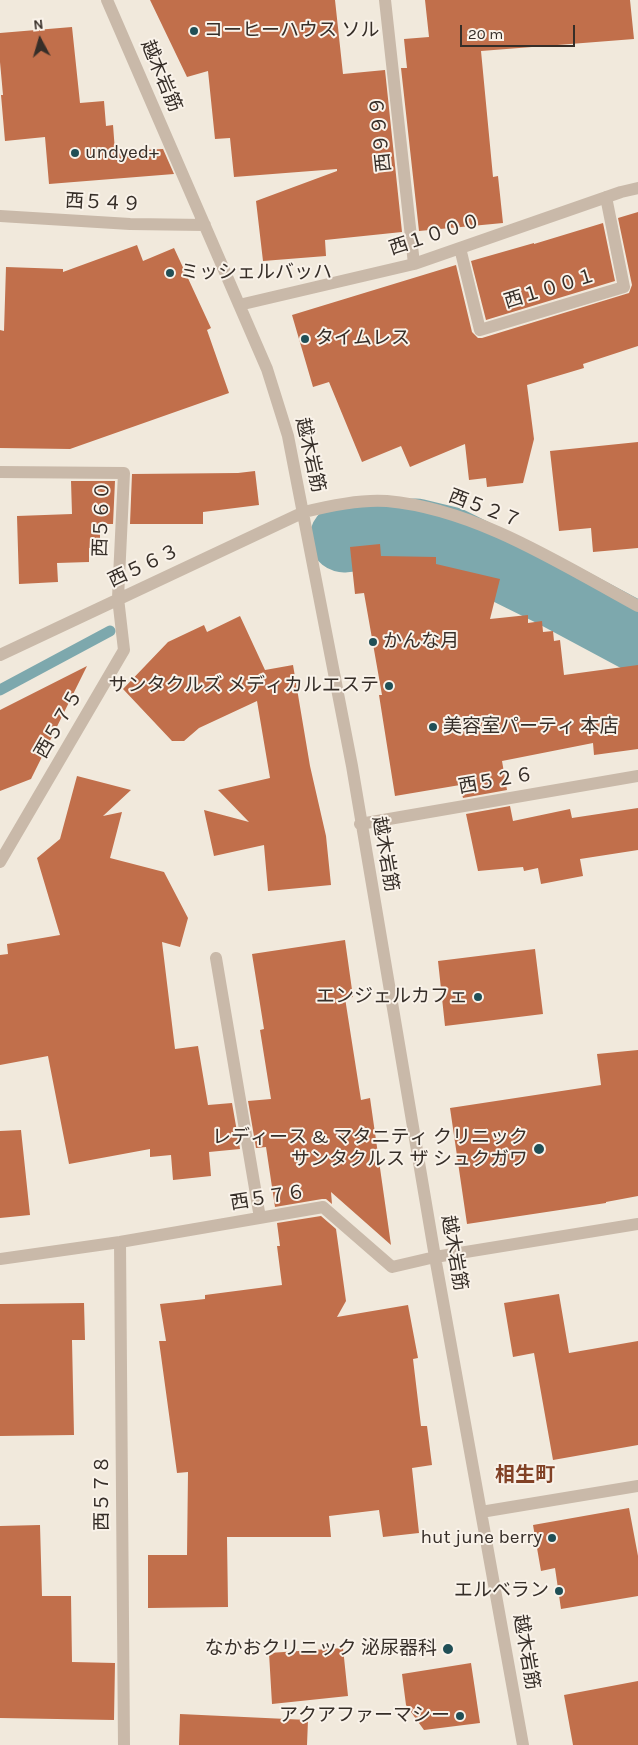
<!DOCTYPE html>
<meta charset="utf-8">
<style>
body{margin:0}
#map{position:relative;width:638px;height:1745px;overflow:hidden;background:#f1e9dc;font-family:Karla,sans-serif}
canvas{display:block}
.north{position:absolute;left:15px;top:15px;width:50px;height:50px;-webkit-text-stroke:4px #f9f2e9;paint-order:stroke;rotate:354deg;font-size:14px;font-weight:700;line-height:20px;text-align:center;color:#362e28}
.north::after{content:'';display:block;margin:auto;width:18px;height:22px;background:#362e28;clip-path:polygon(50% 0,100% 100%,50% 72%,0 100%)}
.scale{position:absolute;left:460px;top:25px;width:115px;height:22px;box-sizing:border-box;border:2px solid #362e28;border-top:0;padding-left:6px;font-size:15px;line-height:18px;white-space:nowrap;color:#362e28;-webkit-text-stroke:4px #f9f2e9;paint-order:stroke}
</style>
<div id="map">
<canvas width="638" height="1745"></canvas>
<div class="north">N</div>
<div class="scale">20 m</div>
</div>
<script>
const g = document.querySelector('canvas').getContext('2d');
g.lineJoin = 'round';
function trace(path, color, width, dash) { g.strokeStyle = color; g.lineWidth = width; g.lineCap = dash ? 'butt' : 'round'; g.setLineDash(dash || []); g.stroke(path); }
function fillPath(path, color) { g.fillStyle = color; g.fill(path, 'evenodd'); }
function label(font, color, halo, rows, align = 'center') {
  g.font = font + ' Karla,"Noto Sans JP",sans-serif'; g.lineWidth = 4; g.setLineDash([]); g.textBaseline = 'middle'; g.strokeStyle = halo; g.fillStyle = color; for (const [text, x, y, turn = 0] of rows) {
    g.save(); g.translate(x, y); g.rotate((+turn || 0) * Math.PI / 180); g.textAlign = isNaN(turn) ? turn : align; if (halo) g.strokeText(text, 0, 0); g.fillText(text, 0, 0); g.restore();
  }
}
const stream = new Path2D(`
 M 0,690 L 110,631`);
const river = new Path2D(`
 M 344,538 L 382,534 L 416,533 L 449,541 L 554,593 L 638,638`);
const building = new Path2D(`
 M 150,0 L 335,0 L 343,74 L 385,70 L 402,232 L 325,240 L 326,256 L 263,261 L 256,201 L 337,171 L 337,169 L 234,177 L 230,138 L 215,139 L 208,71 L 187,77 Z
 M 425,0 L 630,0 L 634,39 L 481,51 L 493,177 L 498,176 L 503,223 L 419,231 L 401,68 L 407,68 L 404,39 L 429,37 Z
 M 72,27 L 80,103 L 104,101 L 106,126 L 113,125 L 115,151 L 163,149 L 174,174 L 49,184 L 45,137 L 5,141 L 1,95 L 3,95 L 0,62 L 0,33 Z
 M 638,212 L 638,346 L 583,364 L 584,368 L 527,385 L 534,439 L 523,483 L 487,487 L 486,478 L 469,480 L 465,444 L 410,467 L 401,446 L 362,462 L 329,382 L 313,387 L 292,315 L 456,265 L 472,332 L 478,338 L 482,338 L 629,293 L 632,285 L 618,218 Z
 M 603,223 L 615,281 L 486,320 L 471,261 L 534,243 L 534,244 Z
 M 137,245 L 143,261 L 174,248 L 211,328 L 207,330 L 229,393 L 70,449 L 0,448 L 0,330 L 4,331 L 6,267 L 63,269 L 63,272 Z
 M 638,442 L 638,548 L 593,552 L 591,528 L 559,531 L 550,451 Z
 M 255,471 L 259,505 L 203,512 L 203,524 L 130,524 L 132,474 L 238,473 Z
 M 71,481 L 115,481 L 113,524 L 100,524 L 100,548 L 89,548 L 89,562 L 57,563 L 58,582 L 19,584 L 17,516 L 72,514 Z
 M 380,544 L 381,556 L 436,557 L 436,564 L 500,579 L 490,619 L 528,615 L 528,623 L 542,621 L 543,632 L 553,631 L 554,641 L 560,640 L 564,675 L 638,665 L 638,749 L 594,755 L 593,743 L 502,761 L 507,790 L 463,798 L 460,785 L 395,796 L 379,695 L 382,695 L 364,593 L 355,594 L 350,547 Z
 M 240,616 L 265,670 L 293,665 L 310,766 L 326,836 L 331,885 L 268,891 L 264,845 L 214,856 L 204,810 L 249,822 L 218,790 L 270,778 L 257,701 L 199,728 L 184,741 L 172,741 L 123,689 L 168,642 L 204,625 L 207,632 Z
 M 87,666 L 31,779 L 0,791 L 0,710 Z
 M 77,776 L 131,790 L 103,816 L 122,812 L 110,858 L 164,872 L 188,918 L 180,947 L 162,942 L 175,1049 L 198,1046 L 208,1105 L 232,1103 L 240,1149 L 209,1152 L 211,1176 L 173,1180 L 171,1155 L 150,1157 L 150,1149 L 69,1164 L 48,1056 L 0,1065 L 0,955 L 8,954 L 7,944 L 60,935 L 37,858 L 60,839 Z
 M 510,806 L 513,821 L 570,809 L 572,818 L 638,808 L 638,850 L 580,859 L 583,876 L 541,884 L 538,868 L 524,871 L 523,867 L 478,871 L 466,814 Z
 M 345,940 L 353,997 L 345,998 L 361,1100 L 370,1098 L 391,1245 L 331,1192 L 332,1204 L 326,1199 L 322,1199 L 275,1207 L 266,1147 L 256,1148 L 248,1101 L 271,1099 L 260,1030 L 264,1029 L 252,954 Z
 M 535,949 L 543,1014 L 445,1026 L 438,961 Z
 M 638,1050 L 638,1196 L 606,1202 L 606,1203 L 467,1224 L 450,1108 L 601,1085 L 597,1054 Z
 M 21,1130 L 30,1215 L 0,1218 L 0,1131 Z
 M 321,1216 L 336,1229 L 346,1301 L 337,1317 L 408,1305 L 418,1358 L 413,1359 L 421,1426 L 427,1426 L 432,1465 L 412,1468 L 419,1533 L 383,1537 L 379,1510 L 329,1516 L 331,1537 L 227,1537 L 228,1607 L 148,1608 L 148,1555 L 187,1555 L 188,1472 L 177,1473 L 159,1341 L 166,1341 L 160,1304 L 205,1299 L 205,1295 L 282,1285 L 277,1246 L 280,1246 L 277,1223 Z
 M 559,1294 L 569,1353 L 638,1341 L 638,1445 L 553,1460 L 534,1353 L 513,1357 L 504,1303 Z
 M 84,1303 L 85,1340 L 72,1340 L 74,1435 L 0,1436 L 0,1304 Z
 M 629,1508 L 638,1556 L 638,1596 L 561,1609 L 555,1568 L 541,1571 L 533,1525 Z
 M 40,1525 L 42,1596 L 71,1596 L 72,1662 L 115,1663 L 114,1720 L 0,1718 L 0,1526 Z
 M 343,1648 L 348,1696 L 272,1704 L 269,1653 Z
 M 471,1663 L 480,1723 L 424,1730 L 406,1705 L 402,1674 Z
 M 638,1681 L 638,1745 L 573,1745 L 564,1695 Z
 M 180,1714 L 308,1720 L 307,1745 L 179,1745 Z`);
const minor = new Path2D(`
 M 107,0 L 267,369 L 288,436 L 352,766 L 435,1257 L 523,1745
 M 385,0 L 414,264
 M 0,216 L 130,224 L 205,225
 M 460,248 L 480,330 L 624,287 L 606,197
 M 239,305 L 414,264 L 621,192 L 638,188
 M 0,472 L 124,473 L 118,598 L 124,650 L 0,862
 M 0,655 L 304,512 C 328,506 362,499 387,501 C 476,509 561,564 638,606
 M 360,824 L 638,776
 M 216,958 L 260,1218
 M 120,1242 L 124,1745
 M 0,1259 L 120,1242 L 323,1207 L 392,1267 L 435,1257 L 638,1224
 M 481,1512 L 638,1486`);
const markers = [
 [194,31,5,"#204f56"],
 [75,153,5,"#204f56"],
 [170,273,5,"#204f56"],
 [305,339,5,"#204f56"],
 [373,642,5,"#204f56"],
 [389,686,5,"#204f56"],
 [433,727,5,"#204f56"],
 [478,997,5,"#204f56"],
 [539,1149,6,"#204f56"],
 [552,1538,5,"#204f56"],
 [559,1591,5,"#204f56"],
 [448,1649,6,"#204f56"],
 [460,1716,5,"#204f56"]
];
const poiNames = [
 ["コーヒーハウス ソル",204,31,"left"],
 ["undyed+",85,153,"left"],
 ["ミッシェルバッハ",180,273,"left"],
 ["タイムレス",315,339,"left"],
 ["かんな月",383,642,"left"],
 ["サンタクルズ メディカルエステ",379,686],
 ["美容室パーティ 本店",443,727,"left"],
 ["エンジェルカフェ",468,997],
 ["レディース & マタニティ クリニック",528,1138],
 ["サンタクルス ザ シュクガワ",528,1160],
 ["hut june berry",542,1538],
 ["エルベラン",549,1591],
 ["なかおクリニック 泌尿器科",437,1649],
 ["アクアファーマシー",450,1716]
];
const streetNames = [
 ["越木岩筋",161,76,67],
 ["西９９９",381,134,-96],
 ["西５４９",103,203,3],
 ["西１０００",435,235,-18],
 ["西１００１",550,289,-17],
 ["越木岩筋",310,455,77],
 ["西５２７",485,509,21],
 ["西５６０",102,519,-88],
 ["西５６３",144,566,-25],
 ["西５７５",59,724,-60],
 ["西５２６",496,781,-10],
 ["越木岩筋",385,854,80],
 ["西５７６",268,1198,-9],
 ["越木岩筋",454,1253,80],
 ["西５７８",103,1493,-90],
 ["越木岩筋",526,1652,80]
];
const neighbourhoodNames = [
 ["相生町",525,1475]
];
trace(stream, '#7da8ad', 11);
trace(river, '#7da8ad', 69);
fillPath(building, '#c16f4b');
trace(minor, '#c9b9a9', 12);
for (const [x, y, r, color] of markers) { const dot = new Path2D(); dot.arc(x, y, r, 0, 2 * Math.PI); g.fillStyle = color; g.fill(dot); trace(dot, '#f9f2e9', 2); }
label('19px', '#362e28', '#f9f2e9', poiNames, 'right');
label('19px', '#362e28', '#f9f2e9', streetNames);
label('bold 20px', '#814125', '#f9f2e9', neighbourhoodNames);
</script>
